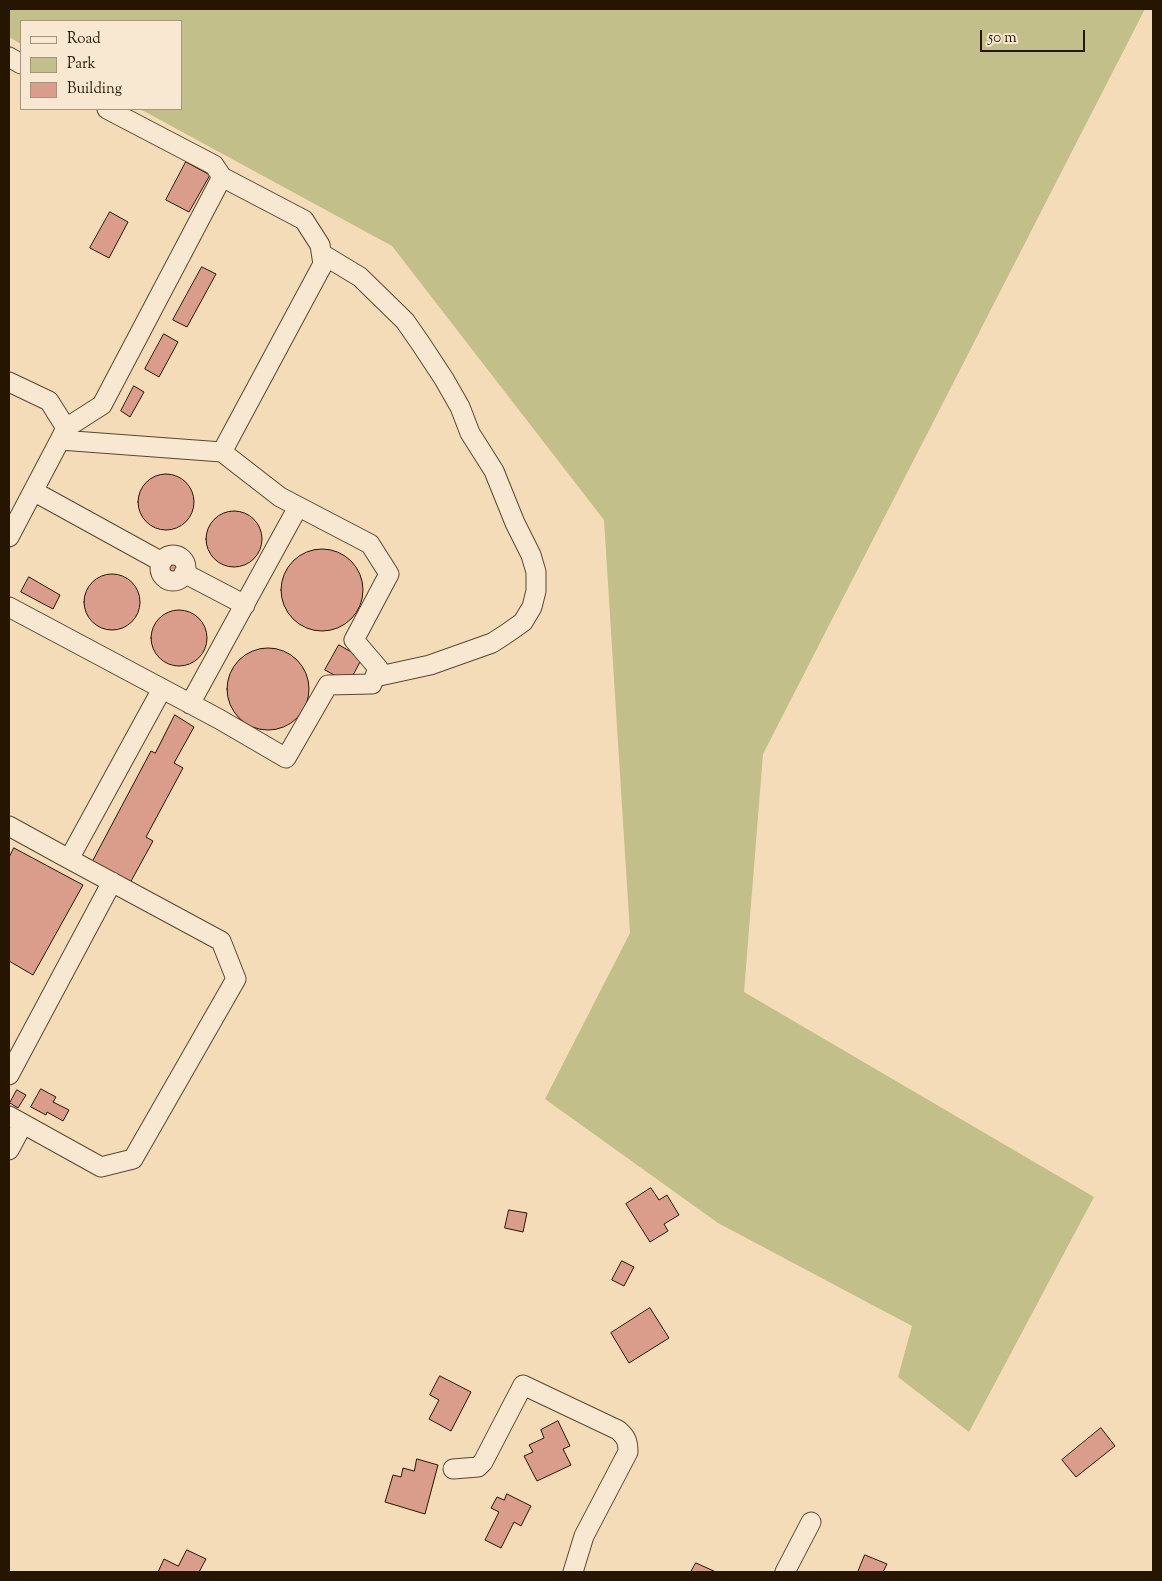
<!DOCTYPE html>
<style>
body{margin:0}
#map{position:relative;width:1162px;height:1581px;overflow:hidden;background:#f5dcb8;font-family:"Sorts Mill Goudy",serif}
canvas{display:block}
.frame{position:absolute;inset:0;border:10px solid #261501;pointer-events:none}
.legend{position:absolute;left:20px;top:20px;width:162px;height:90px;box-sizing:border-box;background:#f8e8d1;border:1px solid #a4947e;margin:0;padding:6px 9px;list-style:none;font-size:15px;color:#261501}
.legend li{display:flex;align-items:center;gap:10px;height:25px}
.legend b{width:25px;border:1px solid #a4947e}
.scale{position:absolute;left:980px;top:30px;width:105px;height:22px;box-sizing:border-box;border:2px solid #261501;border-top:0;padding-left:6px;font-size:15px;line-height:18px;white-space:nowrap;color:#261501;-webkit-text-stroke:4px #f8e8d1;paint-order:stroke}
</style>
<div id="map">
<canvas width="1162" height="1581"></canvas>
<div class="frame"></div>
<ul class="legend">
<li><b style="height:6px;background:#f8e8d1"></b>Road</li>
<li><b style="height:14px;background:#c2bf8a"></b>Park</li>
<li><b style="height:14px;background:#da9d8b"></b>Building</li>
</ul>
<div class="scale">50 m</div>
</div>
<script>
const g = document.querySelector('canvas').getContext('2d');
g.lineJoin = 'round';
function fillPath(path, color) { g.fillStyle = color; g.fill(path, 'evenodd'); }
function trace(path, color, width, dash) { g.strokeStyle = color; g.lineWidth = width; g.lineCap = dash ? 'butt' : 'round'; g.setLineDash(dash || []); g.stroke(path); }
const green = new Path2D(`
 M 9,9 L 1145,9 L 763,754 L 744,992 L 1094,1197 L 969,1432 L 898,1377 L 912,1326 L 718,1223 L 545,1099 L 630,933 L 604,520 L 392,246 L 140,109 L 181,109 L 181,21 L 21,21 L 21,44 L 9,37 Z`);
const building = new Path2D(`
 M 186,162 L 210,175 L 189,212 L 166,200 Z
 M 110,212 L 128,222 L 109,258 L 90,248 Z
 M 202,267 L 216,274 L 187,327 L 173,320 Z
 M 164,334 L 178,342 L 159,377 L 145,369 Z
 M 134,386 L 144,392 L 130,417 L 121,411 Z
 M138 502a28 28 0 1 1 56 0a28 28 0 1 1-56 0Z
 M206 539a28 28 0 1 1 56 0a28 28 0 1 1-56 0Z
 M281 590a41 41 0 1 1 82 0a41 41 0 1 1-82 0Z
 M 171,559 L 183,565 L 178,575 L 166,570 Z
 M84 602a28 28 0 1 1 56 0a28 28 0 1 1-56 0Z
 M 29,577 L 60,595 L 53,609 L 21,592 Z
 M151 638a28 28 0 1 1 56 0a28 28 0 1 1-56 0Z
 M 339,645 L 362,658 L 349,683 L 325,670 Z
 M227 689a41 41 0 1 1 82 0a41 41 0 1 1-82 0Z
 M 175,715 L 194,727 L 174,763 L 183,768 L 146,837 L 153,841 L 130,883 L 92,862 L 151,751 L 155,753 Z
 M 14,848 L 83,885 L 33,975 L 9,961 L 9,858 Z
 M 41,1089 L 56,1097 L 53,1102 L 69,1110 L 63,1121 L 47,1112 L 46,1115 L 31,1107 Z
 M 17,1090 L 26,1095 L 18,1108 L 10,1103 Z
 M 651,1188 L 659,1200 L 667,1195 L 679,1215 L 664,1224 L 668,1231 L 650,1242 L 626,1204 Z
 M 509,1210 L 527,1213 L 523,1232 L 505,1228 Z
 M 622,1261 L 634,1267 L 624,1286 L 612,1280 Z
 M 650,1308 L 669,1338 L 629,1363 L 611,1333 Z
 M 440,1376 L 471,1392 L 451,1431 L 429,1419 L 439,1400 L 430,1395 Z
 M 558,1421 L 570,1446 L 563,1449 L 571,1465 L 537,1481 L 524,1456 L 533,1452 L 529,1445 L 544,1438 L 541,1430 Z
 M 1101,1428 L 1115,1446 L 1076,1477 L 1062,1460 Z
 M 417,1459 L 438,1465 L 425,1514 L 385,1502 L 393,1475 L 401,1477 L 403,1468 L 414,1471 Z
 M 507,1494 L 531,1506 L 521,1526 L 514,1522 L 501,1548 L 485,1540 L 499,1512 L 491,1508 L 497,1497 L 504,1500 Z
 M 187,1550 L 206,1559 L 199,1572 L 158,1572 L 164,1559 L 178,1566 Z
 M 865,1555 L 887,1564 L 883,1572 L 858,1572 Z
 M 696,1563 L 716,1572 L 691,1572 Z`);
const minor = new Path2D(`
 M 9,57 L 21,64
 M 107,109 L 214,165 L 222,177
 M 322,254 L 360,277 L 405,321 L 421,344 L 444,379 L 460,407 L 470,433 L 494,471 L 515,523 L 531,555 L 536,572 L 536,591 L 532,607 L 523,622 L 506,634 L 492,643 L 430,665 L 375,677
 M 9,382 L 49,401 L 66,428
 M 33,491 L 162,562
 M 9,537 L 60,440 L 66,428 L 102,405 L 222,177 L 304,220 L 320,245 L 323,264 L 222,452 L 60,440
 M160 568a13 13 0 1 1 26 0a13 13 0 1 1-26 0Z
 M 184,573 L 245,605
 M 9,607 L 219,719 L 286,758 L 328,685 L 372,684 L 378,668 L 354,640 L 389,574 L 370,544 L 280,497 L 222,452
 M 190,704 L 298,507
 M 9,826 L 69,859 L 162,689
 M 9,1075 L 112,882
 M 9,1116 L 101,1167 L 133,1159 L 236,979 L 221,941 L 69,859
 M 9,1150 L 23,1124
 M 453,1469 L 478,1467 L 483,1462 L 523,1385 L 618,1430 C 626,1437 628,1441 628,1452 L 584,1536 L 573,1572
 M 785,1572 L 811,1522`);
fillPath(green, '#c2bf8a');
fillPath(building, '#da9d8b');
trace(building, '#261501', 1);
trace(minor, '#5a472f', 21);
trace(minor, '#f8e8d1', 19);
</script>
